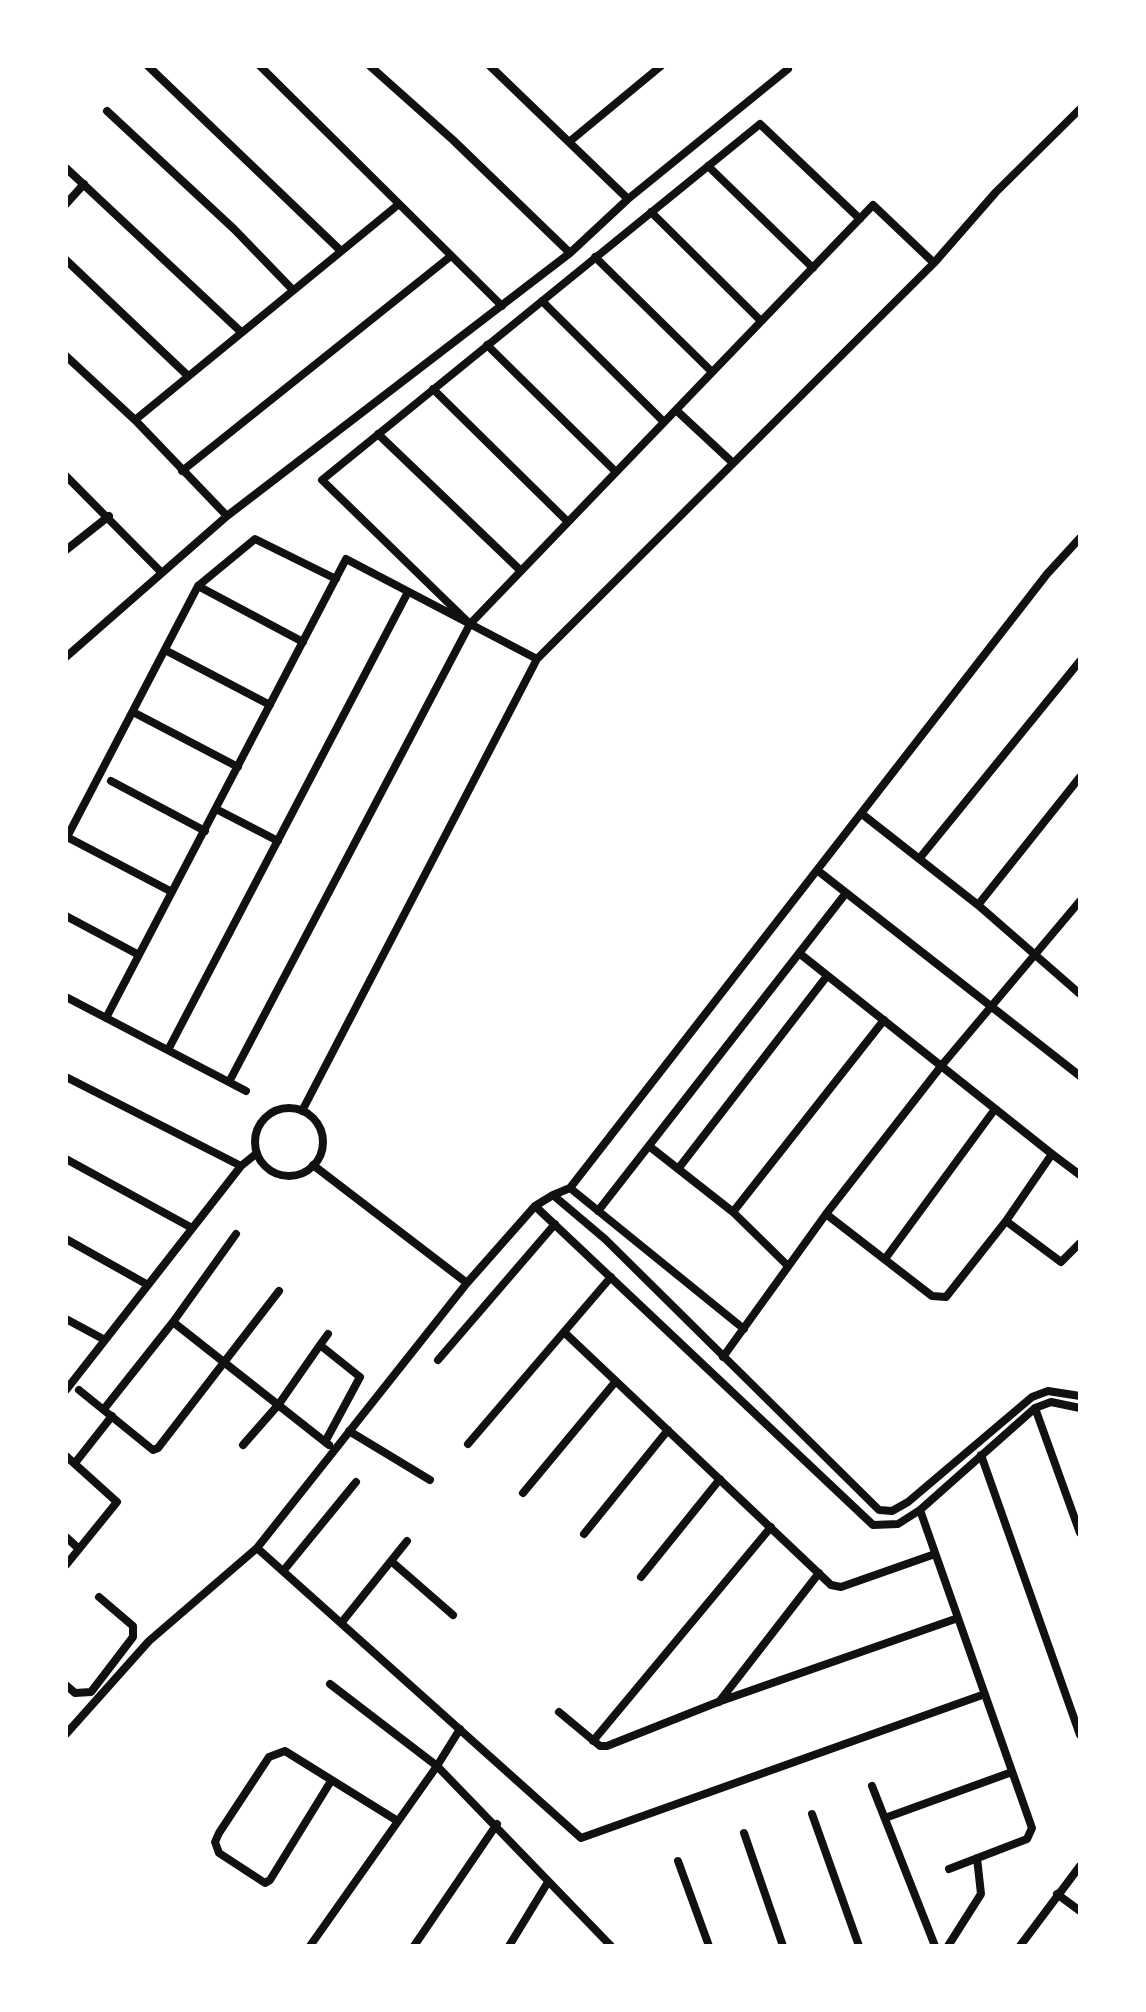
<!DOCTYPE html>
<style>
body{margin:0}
#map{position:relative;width:1146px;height:2012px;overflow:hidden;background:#fff;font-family:Figtree,sans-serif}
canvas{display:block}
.frame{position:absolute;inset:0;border:68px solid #fff;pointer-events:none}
</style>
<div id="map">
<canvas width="1146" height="2012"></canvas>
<div class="frame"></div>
</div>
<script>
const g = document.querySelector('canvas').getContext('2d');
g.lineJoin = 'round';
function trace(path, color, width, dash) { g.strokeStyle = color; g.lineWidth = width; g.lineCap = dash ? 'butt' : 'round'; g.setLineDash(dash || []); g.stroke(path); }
const minor = new Path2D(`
 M 148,66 L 341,251
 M 260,66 L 502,306
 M 370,66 L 453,140 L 570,253
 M 490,66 L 628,199
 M 107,111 L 234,229 L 292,289
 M 569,142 L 661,66
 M 708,166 L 813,268
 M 66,168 L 240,331
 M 66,204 L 84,184
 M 651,212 L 761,321
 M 595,257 L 712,372
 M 66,260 L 186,374
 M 542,301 L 664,422
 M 487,345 L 616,472
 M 66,356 L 135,420 L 227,516 L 66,657
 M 433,389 L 568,522
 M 676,410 L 733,463
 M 135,420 L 399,204
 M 378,434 L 521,571
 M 182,471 L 451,256
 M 66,476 L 161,572
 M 227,516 L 570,253 L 628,199 L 788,69
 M 66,550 L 109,516
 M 198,586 L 303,642
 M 470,624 L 322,480 L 760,124 L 860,219
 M 165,650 L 270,705
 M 133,712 L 238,767
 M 111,781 L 205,831
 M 216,809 L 278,841
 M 862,814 L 978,905 L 1080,994
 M 67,837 L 172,892
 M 66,839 L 198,586 L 255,539 L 336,579
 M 919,859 L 1080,661
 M 817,870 L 1080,1076
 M 978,905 L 1080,777
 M 66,916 L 139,955
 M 799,953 L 1052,1154 L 1006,1221 L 946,1297 L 932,1296 L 826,1214
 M 66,997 L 246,1091
 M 106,1018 L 346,559 L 537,659
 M 168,1050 L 408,592
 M 66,1077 L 241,1166 L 257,1153
 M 229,1082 L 470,624 L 873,205 L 934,263
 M255 1142a34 34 0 1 1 68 0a34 34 0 1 1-68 0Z
 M 302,1111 L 537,659 L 934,263 L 996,192 L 1080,109
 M 649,1146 L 733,1212 L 788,1266
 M 1052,1154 L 1080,1175
 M 66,1159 L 192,1228
 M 313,1165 L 467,1283
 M 678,1169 L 827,976
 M 570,1188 L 744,1329
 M 553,1195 L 570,1188 L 1047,574 L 1080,538
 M 535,1206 L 873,1525 L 898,1524 L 920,1510 L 1035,1408 L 1051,1402 L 1080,1408
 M 598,1211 L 846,893
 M 733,1212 L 884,1020
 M 1006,1221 L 1061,1262 L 1080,1243
 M 66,1239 L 148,1285
 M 885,1259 L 995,1109
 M 66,1319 L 105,1340
 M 173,1322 L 329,1445
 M 565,1333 L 831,1585 L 841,1587 L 935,1554
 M 320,1345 L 328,1334
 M 723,1357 L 826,1214 L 942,1065 L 1080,901
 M 438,1360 L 555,1224
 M 66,1390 L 241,1166
 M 79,1390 L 153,1450 L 158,1448 L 279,1291
 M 1035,1408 L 1080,1533
 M 104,1409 L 173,1322 L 236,1234
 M 349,1431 L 430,1480
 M 468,1444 L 611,1277
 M 243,1445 L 279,1404 L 320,1345 L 360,1377 L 325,1442
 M 981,1455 L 1080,1735
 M 66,1456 L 117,1502 L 66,1565
 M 75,1463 L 112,1416
 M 523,1493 L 616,1381
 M 920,1510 L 1032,1828 L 1027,1839 L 949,1869
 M 584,1534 L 668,1430
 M 66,1537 L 79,1549
 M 257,1548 L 581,1838 L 985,1694
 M 391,1561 L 453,1615
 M 284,1570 L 356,1482
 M 641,1577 L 720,1479
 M 342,1622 L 407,1541
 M 330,1684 L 437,1766 L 460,1729
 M 67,1686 L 75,1693 L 91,1692 L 133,1637 L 133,1626 L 99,1597
 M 719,1702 L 819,1573
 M 559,1712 L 600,1746 L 607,1746 L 718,1702 L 958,1618
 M 66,1734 L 149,1641 L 257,1548 L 467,1283 L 535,1206 L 553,1195 L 605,1239 L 879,1510 L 892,1511 L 908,1502 L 1032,1397 L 1048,1391 L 1080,1396
 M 593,1741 L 771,1527
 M 331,1781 L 270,1880 L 265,1883 L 219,1853 L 215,1842 L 219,1833 L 269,1757 L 285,1751 L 396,1820
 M 872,1786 L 935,1946
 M 812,1814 L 859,1946
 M 885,1818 L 1012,1772
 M 744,1833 L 783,1946
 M 678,1861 L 709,1946
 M 1057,1894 L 1080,1911
 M 310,1946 L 437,1766 L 611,1946
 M 414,1946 L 497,1824
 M 509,1946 L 548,1882
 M 948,1946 L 981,1894 L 977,1858
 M 1020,1946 L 1080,1866`);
trace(minor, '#111', 8);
</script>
